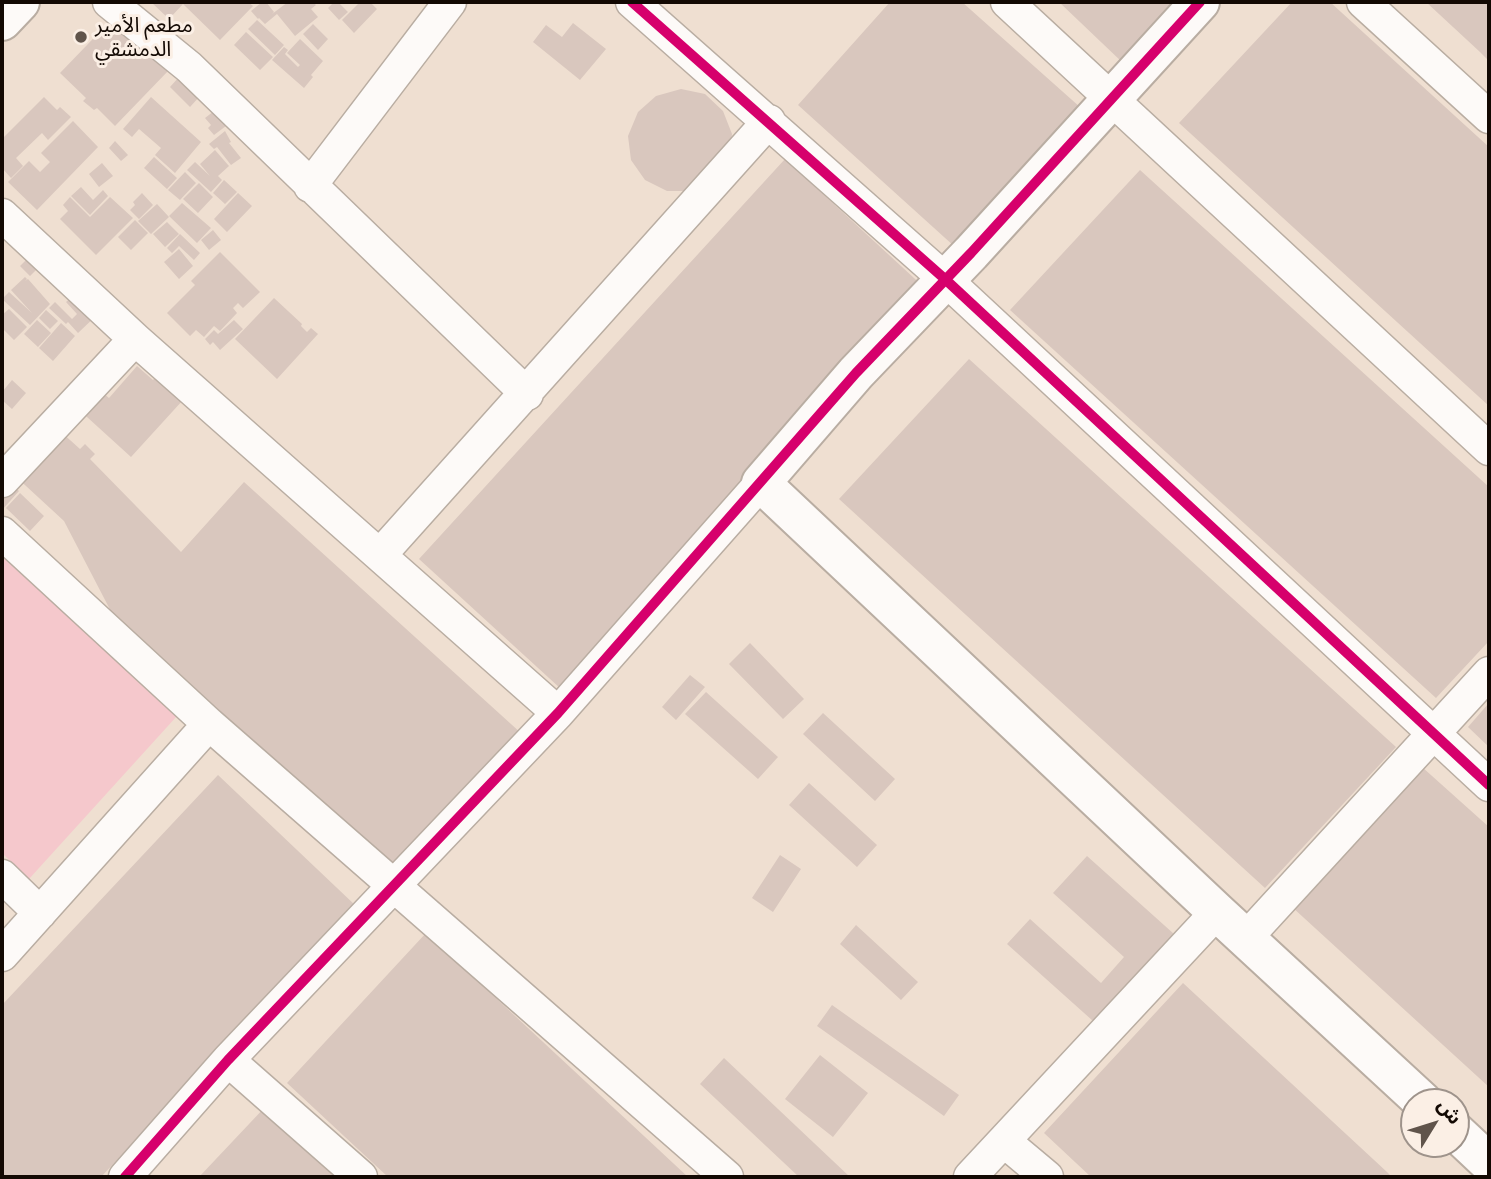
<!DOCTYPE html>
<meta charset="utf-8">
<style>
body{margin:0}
#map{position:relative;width:1491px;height:1179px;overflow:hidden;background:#efdfd1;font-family:Ubuntu,"Noto Sans Arabic",sans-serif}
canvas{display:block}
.frame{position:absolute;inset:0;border:4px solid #130903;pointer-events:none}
.north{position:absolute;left:1400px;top:1088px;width:70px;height:70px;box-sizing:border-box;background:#fbefe5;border:2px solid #9e938b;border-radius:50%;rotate:52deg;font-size:19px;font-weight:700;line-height:28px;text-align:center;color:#130903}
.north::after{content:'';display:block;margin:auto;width:24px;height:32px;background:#60544b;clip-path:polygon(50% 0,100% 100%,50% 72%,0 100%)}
</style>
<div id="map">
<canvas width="1491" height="1179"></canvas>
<div class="frame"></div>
<div class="north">ش</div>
</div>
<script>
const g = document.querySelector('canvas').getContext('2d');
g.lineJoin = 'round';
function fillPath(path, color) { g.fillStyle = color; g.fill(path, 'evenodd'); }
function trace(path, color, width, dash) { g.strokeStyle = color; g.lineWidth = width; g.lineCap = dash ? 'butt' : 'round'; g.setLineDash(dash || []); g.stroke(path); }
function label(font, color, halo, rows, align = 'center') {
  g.font = font + ' Ubuntu,"Noto Sans Arabic",sans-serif'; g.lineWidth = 6; g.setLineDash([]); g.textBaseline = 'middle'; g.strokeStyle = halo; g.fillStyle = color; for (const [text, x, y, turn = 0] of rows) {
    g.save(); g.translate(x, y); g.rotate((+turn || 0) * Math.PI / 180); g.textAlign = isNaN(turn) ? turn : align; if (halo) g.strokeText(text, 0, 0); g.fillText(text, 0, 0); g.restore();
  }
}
const green = new Path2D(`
 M 2,556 L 177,716 L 29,879 L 2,853 Z`);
const building = new Path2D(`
 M 151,2 L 248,2 L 253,6 L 220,40 L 183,4 L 169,19 Z
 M 262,2 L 266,2 L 274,12 L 272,14 L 288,2 L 313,2 L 316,5 L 311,9 L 318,17 L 295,36 L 277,14 L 265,24 L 259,18 L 258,19 L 251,11 Z
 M 334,2 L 338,2 L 348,12 L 339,20 L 328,8 Z
 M 360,2 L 370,2 L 377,9 L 354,33 L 342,20 Z
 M 890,2 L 962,2 L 1090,116 L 965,256 L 798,105 Z
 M 1059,2 L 1181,2 L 1123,63 Z
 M 1292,2 L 1330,2 L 1489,147 L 1489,406 L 1179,123 Z
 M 1426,2 L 1489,2 L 1489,61 L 1480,52 Z
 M 114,17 L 169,70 L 115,126 L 97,108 L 94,110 L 83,101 L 86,98 L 60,73 Z
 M 257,20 L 284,45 L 275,55 L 248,29 Z
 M 573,23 L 606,49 L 580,80 L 533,42 L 546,25 L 562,37 Z
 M 313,24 L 328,39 L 318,50 L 303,34 Z
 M 246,32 L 273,57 L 260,70 L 234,45 Z
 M 300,39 L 323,61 L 311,75 L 313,77 L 304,88 L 272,60 L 284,47 L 288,50 L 285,54 L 298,67 L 300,65 L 287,53 Z
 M 179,77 L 200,96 L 190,107 L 170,87 Z
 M 681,89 L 705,94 L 723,111 L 732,134 L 729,158 L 692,191 L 667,191 L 645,180 L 631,160 L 628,136 L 638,112 L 656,96 Z
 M 44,97 L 57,110 L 60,107 L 71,117 L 48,140 L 42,133 L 16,158 L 23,166 L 11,178 L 2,168 L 2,139 Z
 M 151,97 L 201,142 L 175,173 L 155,155 L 161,148 L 139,129 L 132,137 L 123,129 Z
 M 218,108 L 230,123 L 214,135 L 208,128 L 211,125 L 205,118 Z
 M 73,121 L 98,147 L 37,210 L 8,182 L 29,161 L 40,172 L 50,162 L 41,153 Z
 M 225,131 L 231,142 L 229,143 L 241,158 L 231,165 L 217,147 L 214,149 L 209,144 Z
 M 115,141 L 128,155 L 121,161 L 109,148 Z
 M 215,150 L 229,166 L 218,176 L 222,180 L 211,192 L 187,170 L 195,162 L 210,176 L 200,164 Z
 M 154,157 L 177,178 L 167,189 L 144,168 Z
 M 785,159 L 927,290 L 561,689 L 419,559 Z
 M 102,163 L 113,176 L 99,187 L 89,174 Z
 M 1140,170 L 1489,487 L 1489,641 L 1436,698 L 1010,310 Z
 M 185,172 L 196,183 L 180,200 L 168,190 Z
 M 224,180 L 237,192 L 225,204 L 213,193 Z
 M 199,183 L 213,197 L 198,213 L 183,199 Z
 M 81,187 L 93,200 L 103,190 L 108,196 L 90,215 L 71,196 Z
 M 142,193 L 153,205 L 139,219 L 130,210 L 135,205 L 133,202 Z
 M 238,193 L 252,206 L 227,232 L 214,219 Z
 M 70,197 L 90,217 L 110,197 L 133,218 L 96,255 L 60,219 L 68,211 L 63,205 Z
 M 182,203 L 211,228 L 197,243 L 169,216 Z
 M 157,204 L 169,217 L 151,234 L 138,221 Z
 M 135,220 L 148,233 L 131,250 L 118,237 Z
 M 167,222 L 179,234 L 165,247 L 153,234 Z
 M 213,230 L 221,240 L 209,250 L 201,240 Z
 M 180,234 L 200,253 L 194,260 L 179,246 L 172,253 L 167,248 Z
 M 179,249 L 193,266 L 179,279 L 164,262 Z
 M 220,252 L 260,292 L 243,308 L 238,303 L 233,308 L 237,313 L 220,331 L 214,326 L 204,337 L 196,330 L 190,336 L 167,313 L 195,285 L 191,281 Z
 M 30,256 L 39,267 L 30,276 L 20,266 Z
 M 25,277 L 27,279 L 25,281 L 28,279 L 50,304 L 30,325 L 2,299 L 9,292 L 32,313 L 11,290 Z
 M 75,294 L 98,314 L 78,333 L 68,322 L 66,324 L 49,308 L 55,302 L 72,319 L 77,314 L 66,302 Z
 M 274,298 L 302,324 L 301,326 L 307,332 L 311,328 L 318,334 L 277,379 L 235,339 Z
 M 9,309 L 27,327 L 14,340 L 2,328 L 2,315 Z
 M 46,310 L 58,321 L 50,329 L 39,318 Z
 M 37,320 L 51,333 L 38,347 L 24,334 Z
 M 234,320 L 243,329 L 220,350 L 213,342 L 210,345 L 205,339 L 214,330 L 218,334 Z
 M 61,323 L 75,336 L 53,361 L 39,348 Z
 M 969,359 L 1396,747 L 1265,888 L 839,499 Z
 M 137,366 L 153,380 L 157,376 L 183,400 L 131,457 L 76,407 L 95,386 L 109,398 Z
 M 12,380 L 26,393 L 12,409 L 2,400 L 2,392 Z
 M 60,431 L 80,449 L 85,444 L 95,454 L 90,459 L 181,552 L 244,482 L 522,734 L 395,875 L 117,623 L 64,521 L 13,474 Z
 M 8,480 L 19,491 L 2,510 L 2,486 Z
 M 20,493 L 44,516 L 30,531 L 6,508 Z
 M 750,643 L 804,699 L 783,719 L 729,664 Z
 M 690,675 L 705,687 L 676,720 L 662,707 Z
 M 706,692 L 778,757 L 758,779 L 685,714 Z
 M 1489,703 L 1489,747 L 1468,727 Z
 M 823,713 L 895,779 L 875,801 L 803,734 Z
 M 1422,767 L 1489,827 L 1489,1087 L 1292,907 Z
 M 218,775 L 356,906 L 101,1177 L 6,1177 L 2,1174 L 2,1005 Z
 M 809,783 L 877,845 L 857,867 L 789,805 Z
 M 780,855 L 801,869 L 773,912 L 752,898 Z
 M 1087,856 L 1174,934 L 1093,1021 L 1007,944 L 1030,919 L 1101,983 L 1124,957 L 1053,893 Z
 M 856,925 L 918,982 L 901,1000 L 840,944 Z
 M 426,933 L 688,1177 L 388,1177 L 287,1083 Z
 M 1183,983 L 1387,1172 L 1392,1177 L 1091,1177 L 1044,1133 Z
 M 832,1005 L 959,1095 L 944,1116 L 817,1026 Z
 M 820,1055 L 868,1093 L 833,1137 L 785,1099 Z
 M 724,1058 L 850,1177 L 799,1177 L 700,1084 Z
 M 266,1106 L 343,1177 L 199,1177 Z`);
const minor = new Path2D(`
 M 109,2 L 189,67 L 527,394
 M 632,2 L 946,280 L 1489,785
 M 1007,2 L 1489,449
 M 1363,2 L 1489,117
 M 310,186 L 450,2
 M 2,215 L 135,339 L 558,713
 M 2,481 L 135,339
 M 2,533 L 209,724 L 727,1177
 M 380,555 L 769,121
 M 2,876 L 40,913
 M 1246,938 L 1489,673
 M 2,955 L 209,724
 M 228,1060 L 361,1177
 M 1004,1141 L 1047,1177
 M 125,1177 L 228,1060 L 558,713 L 761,483
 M 970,1177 L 1217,912`);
const tertiary = new Path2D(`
 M 1200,2 L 971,253 L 856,373 L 761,483 L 1217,912 L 1423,1102
 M 2,21 L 20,2
 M 1456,1132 L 1489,1163`);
const cycleway = new Path2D(`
 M 632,2 L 946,280 L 1489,785
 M 125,1177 L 228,1060 L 558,713 L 856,373 L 971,253 L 1200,2`);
const markers = [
 [81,37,7,"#60544b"]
];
const poiNames = [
 ["مطعم الأمير",95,25],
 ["الدمشقي",95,49]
];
fillPath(green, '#f5c8cc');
fillPath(building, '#d9c7be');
trace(minor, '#b9ada2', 35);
trace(tertiary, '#b9ada2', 42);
trace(minor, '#fdfaf8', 32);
trace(tertiary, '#fdfaf8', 38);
trace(cycleway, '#d6006c', 10);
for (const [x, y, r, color] of markers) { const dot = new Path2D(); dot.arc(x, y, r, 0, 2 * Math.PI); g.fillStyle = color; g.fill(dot); trace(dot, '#fbefe5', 2.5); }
label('21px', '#130903', '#fbefe5', poiNames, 'left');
</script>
